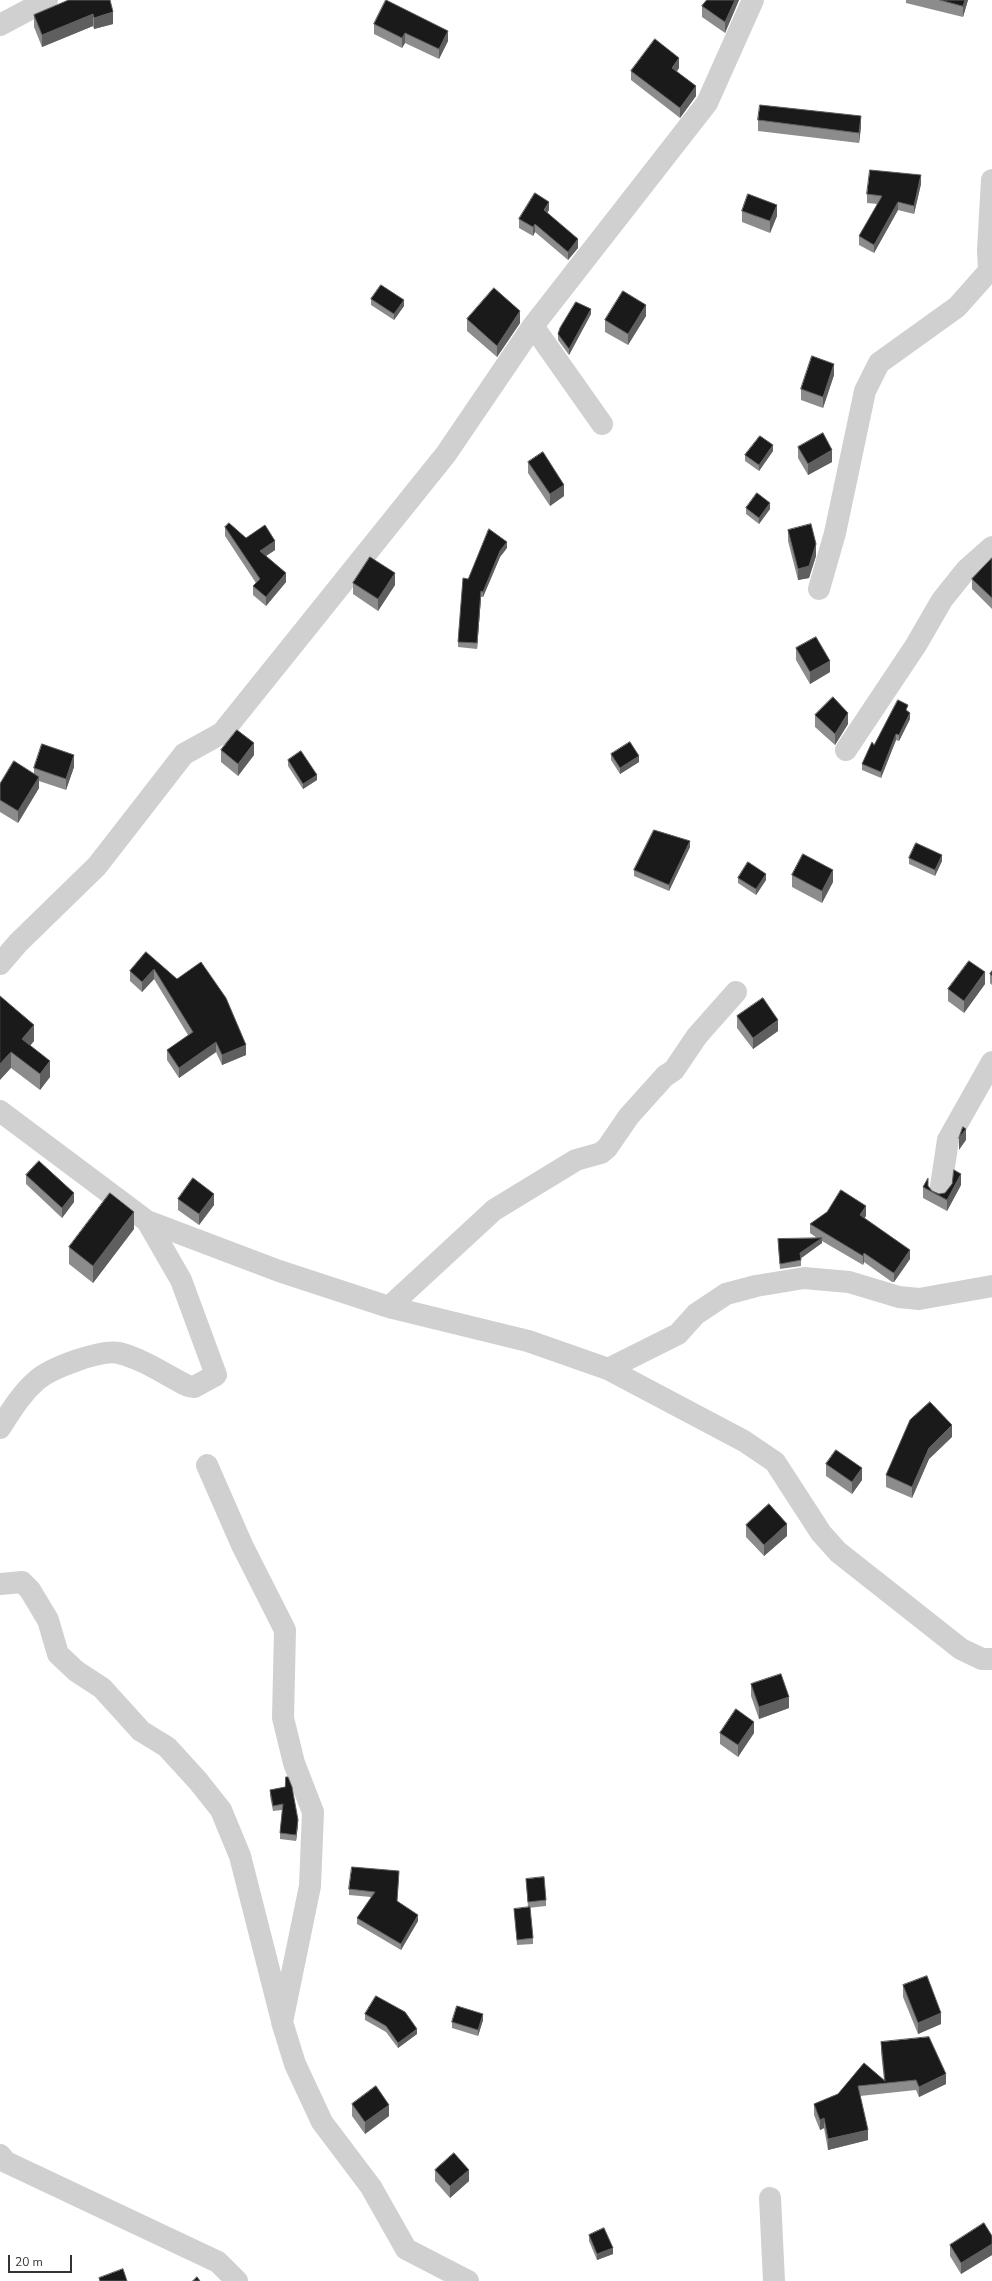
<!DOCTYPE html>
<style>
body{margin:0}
#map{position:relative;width:992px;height:2281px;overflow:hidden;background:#fff;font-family:"Nunito Sans",sans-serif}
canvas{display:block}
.scale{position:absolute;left:8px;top:2255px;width:64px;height:18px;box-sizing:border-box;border:2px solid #333;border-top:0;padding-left:5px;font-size:12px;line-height:14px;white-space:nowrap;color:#333;-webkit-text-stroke:3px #fff;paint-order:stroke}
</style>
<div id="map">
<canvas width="992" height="2281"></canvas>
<div class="scale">20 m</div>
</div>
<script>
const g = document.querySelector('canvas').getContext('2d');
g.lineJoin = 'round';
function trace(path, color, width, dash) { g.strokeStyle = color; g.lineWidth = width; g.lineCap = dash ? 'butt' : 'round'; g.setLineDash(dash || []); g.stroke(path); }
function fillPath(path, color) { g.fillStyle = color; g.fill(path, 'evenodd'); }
const minor = new Path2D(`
 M 0,25 L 47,0
 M 533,326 L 602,424
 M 819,589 L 835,533 L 865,391 L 879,363 L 957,307 L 989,271 L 988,250 L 992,180
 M 846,750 L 916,645 L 942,600 L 966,570 L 992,547
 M 0,964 L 18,943 L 97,866 L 184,754 L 222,733 L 446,454 L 533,326 L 707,103 L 753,0
 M 0,1111 L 147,1221 L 279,1271 L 389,1307 L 528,1341 L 608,1369 L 744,1441 L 775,1462 L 821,1533 L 838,1552 L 961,1649 L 982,1659 L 992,1659
 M 940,1193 L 948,1140 L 992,1062
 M 389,1307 L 494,1210 L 576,1160 L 601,1153 L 607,1148 L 629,1116 L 665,1076 L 674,1070 L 697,1036 L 736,992
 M 608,1369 L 678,1334 L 696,1314 L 726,1294 L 756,1286 L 804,1278 L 849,1282 L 899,1297 L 919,1299 L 992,1286
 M 0,1428 C 11,1411 21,1394 37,1380 C 51,1368 101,1349 119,1353 C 143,1359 166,1375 188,1386 L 194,1387 L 216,1375 L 181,1280 L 147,1221
 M 207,1465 L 242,1545 L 285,1630 L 283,1718 L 294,1763 L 313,1812 L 310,1886 L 282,2022 L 295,2064 L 322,2122 L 371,2187 L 406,2249 L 468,2281
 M 0,1584 L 22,1582 L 30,1590 L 48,1620 L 58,1654 L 76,1671 L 102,1688 L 141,1731 L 167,1747 L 198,1781 L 221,1810 L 240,1856 L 281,2017
 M 0,2155 L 6,2162 L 218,2262 L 237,2281
 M 770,2198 L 774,2281`);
const wall = new Path2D(`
 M 69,0 L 113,24 L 94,29 L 93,26 L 42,47 L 34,27 L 34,15 Z
 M 707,0 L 739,0 L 725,33 L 702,17 L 702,6 Z
 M 906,0 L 968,0 L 963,17 L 906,3 Z
 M 374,24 L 448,41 L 439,59 L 405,43 L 402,48 L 374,34 Z
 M 679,68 L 677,71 L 696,96 L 680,118 L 631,80 L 631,71 Z
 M 758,120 L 861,127 L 859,143 L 758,131 Z
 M 921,184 L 914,214 L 898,210 L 874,253 L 859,245 L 859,236 L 878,204 L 867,203 L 867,194 Z
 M 549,210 L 547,213 L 578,248 L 568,260 L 535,232 L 533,236 L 519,228 L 519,219 Z
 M 742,211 L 777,216 L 770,233 L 742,222 Z
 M 371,299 L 404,306 L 394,320 L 371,305 Z
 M 591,314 L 569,355 L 558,340 L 558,334 Z
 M 646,316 L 628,345 L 605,332 L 605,320 Z
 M 467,319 L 520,323 L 497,357 L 467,331 Z
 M 834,375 L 823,408 L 801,400 L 801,389 Z
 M 798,447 L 832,462 L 808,475 L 798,458 Z
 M 773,451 L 759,471 L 745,461 L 745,455 Z
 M 528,462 L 564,496 L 550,506 L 528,473 Z
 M 746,508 L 770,509 L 759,524 L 746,514 Z
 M 225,527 L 246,538 L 275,550 L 266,556 L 286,582 L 266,606 L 253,595 L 253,586 L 256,583 L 225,536 Z
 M 788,530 L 816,556 L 809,578 L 798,580 L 788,541 Z
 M 507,548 L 500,557 L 483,597 L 481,597 L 477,649 L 458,647 L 458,642 L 468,579 Z
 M 992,558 L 992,609 L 972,589 L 972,579 Z
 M 353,583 L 395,585 L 378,611 L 353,594 Z
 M 796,648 L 830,672 L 810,684 L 796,660 Z
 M 815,715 L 848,724 L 835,745 L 815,727 Z
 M 910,719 L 899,741 L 896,740 L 881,778 L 862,770 L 862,764 L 874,745 Z
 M 221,750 L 254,755 L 238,776 L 221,762 Z
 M 611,754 L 639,762 L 620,774 L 611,760 Z
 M 288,760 L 317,780 L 303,789 L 288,766 Z
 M 74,767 L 66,790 L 39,781 L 39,788 L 18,823 L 0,812 L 0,784 L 34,774 L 34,768 Z
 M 690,847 L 669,891 L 634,876 L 634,870 Z
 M 909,858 L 942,861 L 935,876 L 909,864 Z
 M 792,875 L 833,882 L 822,903 L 792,887 Z
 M 738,878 L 766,880 L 756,895 L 738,883 Z
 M 146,952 L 246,1055 L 222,1065 L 216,1052 L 179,1078 L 167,1060 L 167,1050 L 188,1035 L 154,979 L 142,992 L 130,981 L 130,971 Z
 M 992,971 L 992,985 L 990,983 L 990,974 Z
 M 985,984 L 964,1013 L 948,1001 L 948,989 Z
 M 0,996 L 34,1041 L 30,1046 L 50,1077 L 40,1090 L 11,1068 Z
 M 737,1016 L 778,1031 L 753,1049 L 737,1028 Z
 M 26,1175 L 74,1202 L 62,1218 L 26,1184 Z
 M 961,1185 L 947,1211 L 923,1198 L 923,1187 L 928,1186 L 932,1191 L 939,1194 L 945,1193 Z
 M 178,1199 L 214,1205 L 199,1225 L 178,1210 Z
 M 866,1216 L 864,1218 L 910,1259 L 894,1282 L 892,1282 L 864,1262 L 863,1265 L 822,1241 L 822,1243 L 801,1258 L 801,1266 L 780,1269 L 778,1244 L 817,1238 L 810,1233 L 810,1224 Z
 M 134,1229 L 93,1283 L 69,1264 L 69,1247 Z
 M 952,1437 L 929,1459 L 912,1498 L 886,1487 L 886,1475 Z
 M 826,1464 L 862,1480 L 852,1494 L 826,1476 Z
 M 746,1525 L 787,1536 L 764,1556 L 746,1537 Z
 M 751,1684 L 789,1708 L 759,1719 L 751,1696 Z
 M 720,1733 L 754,1733 L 738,1757 L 720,1744 Z
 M 285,1787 L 298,1825 L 296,1841 L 280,1839 L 280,1833 L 282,1810 L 273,1811 L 270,1796 L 270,1790 Z
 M 399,1877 L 397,1902 L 418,1921 L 401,1950 L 357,1924 L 357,1918 L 371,1897 L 349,1895 L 349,1889 Z
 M 526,1879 L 546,1900 L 546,1906 L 528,1908 Z
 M 514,1909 L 533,1938 L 533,1944 L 517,1945 Z
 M 903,1985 L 941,2024 L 918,2034 L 903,1997 Z
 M 365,2014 L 417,2034 L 398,2048 L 386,2032 L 365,2020 Z
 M 483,2020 L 478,2036 L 452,2028 L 452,2022 Z
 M 881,2042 L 946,2084 L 919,2097 L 916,2090 L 860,2096 L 868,2140 L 828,2150 L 824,2128 L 820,2130 L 814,2115 L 814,2104 L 838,2094 L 864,2063 L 884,2080 L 881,2052 Z
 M 352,2104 L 389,2116 L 365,2134 L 352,2116 Z
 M 435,2170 L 469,2181 L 450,2198 L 435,2181 Z
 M 589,2235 L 613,2254 L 597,2260 L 589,2241 Z
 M 992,2236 L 992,2255 L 961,2274 L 950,2256 L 950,2245 Z`);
const shadedWall = new Path2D(`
 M 735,0 L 739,0 L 725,33 L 725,22 Z
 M 965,0 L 968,0 L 963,17 L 963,6 Z
 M 113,12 L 113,24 L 94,29 L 94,18 Z
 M 93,14 L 93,26 L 42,47 L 42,35 Z
 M 448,31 L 448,41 L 439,59 L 439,49 Z
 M 405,33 L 405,43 L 402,48 L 402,38 Z
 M 679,58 L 679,68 L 672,78 L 672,68 Z
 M 696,86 L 696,96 L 680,118 L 680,108 Z
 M 861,116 L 861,127 L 859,143 L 859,133 Z
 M 921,175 L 921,184 L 914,214 L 914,206 Z
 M 549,202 L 549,210 L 544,218 L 544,210 Z
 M 898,202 L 898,210 L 874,253 L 874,245 Z
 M 777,205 L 777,216 L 770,233 L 770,221 Z
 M 535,224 L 535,232 L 533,236 L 533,227 Z
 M 578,239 L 578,248 L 568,260 L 568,252 Z
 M 404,300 L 404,306 L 394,320 L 394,314 Z
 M 646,305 L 646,316 L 628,345 L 628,334 Z
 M 591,309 L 591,314 L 569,355 L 569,349 Z
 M 520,311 L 520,323 L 497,357 L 497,346 Z
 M 834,364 L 834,375 L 823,408 L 823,397 Z
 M 773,445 L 773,451 L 759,471 L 759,465 Z
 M 832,450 L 832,462 L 808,475 L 808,464 Z
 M 564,485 L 564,496 L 550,506 L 550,494 Z
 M 770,503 L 770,509 L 759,524 L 759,518 Z
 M 275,541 L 275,550 L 260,560 L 260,551 Z
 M 507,542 L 507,548 L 500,557 L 483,597 L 483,592 L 500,551 Z
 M 816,544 L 816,556 L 809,578 L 798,580 L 798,569 Z
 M 286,573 L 286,582 L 266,606 L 266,597 Z
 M 395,573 L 395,585 L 378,611 L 378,599 Z
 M 481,591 L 481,597 L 477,649 L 477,643 Z
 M 830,661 L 830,672 L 810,684 L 810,672 Z
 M 848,713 L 848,724 L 835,745 L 835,734 Z
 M 910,713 L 910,719 L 899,741 L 899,735 Z
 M 896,734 L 896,740 L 881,778 L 881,772 Z
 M 254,743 L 254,755 L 238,776 L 238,764 Z
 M 74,755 L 74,767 L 66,790 L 66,779 Z
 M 639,756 L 639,762 L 620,774 L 620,768 Z
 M 317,775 L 317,780 L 303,789 L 303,784 Z
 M 39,777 L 39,788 L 18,823 L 18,811 Z
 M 690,841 L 690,847 L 669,891 L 669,885 Z
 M 942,855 L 942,861 L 935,876 L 935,870 Z
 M 833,870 L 833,882 L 822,903 L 822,891 Z
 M 766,874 L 766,880 L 756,895 L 756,889 Z
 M 154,969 L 154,979 L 142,992 L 142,982 Z
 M 985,972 L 985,984 L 964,1013 L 964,1001 Z
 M 778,1020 L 778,1031 L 753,1049 L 753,1038 Z
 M 34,1025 L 34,1041 L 22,1055 L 22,1039 Z
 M 216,1042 L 216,1052 L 179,1078 L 179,1068 Z
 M 246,1045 L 246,1055 L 222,1065 L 222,1055 Z
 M 11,1052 L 11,1068 L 0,1080 L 0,1064 Z
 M 50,1061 L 50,1077 L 40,1090 L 40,1074 Z
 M 966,1129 L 966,1140 L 959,1150 L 959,1138 Z
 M 961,1174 L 961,1185 L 947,1211 L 947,1200 Z
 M 74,1193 L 74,1202 L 62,1218 L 62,1208 Z
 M 214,1194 L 214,1205 L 199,1225 L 199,1214 Z
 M 866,1206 L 866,1216 L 860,1224 L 860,1215 Z
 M 134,1212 L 134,1229 L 93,1283 L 93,1266 Z
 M 822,1238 L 822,1243 L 800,1259 L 800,1253 Z
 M 910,1250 L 910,1259 L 894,1282 L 894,1273 Z
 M 864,1253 L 864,1262 L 863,1265 L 863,1256 Z
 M 952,1425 L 952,1437 L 929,1459 L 912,1498 L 912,1487 L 929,1448 Z
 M 862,1468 L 862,1480 L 852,1494 L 852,1482 Z
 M 787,1524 L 787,1536 L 764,1556 L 764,1545 Z
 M 789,1697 L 789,1708 L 759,1719 L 759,1707 Z
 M 754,1722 L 754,1733 L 738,1757 L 738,1745 Z
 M 298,1820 L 298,1825 L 296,1841 L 296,1835 Z
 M 418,1915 L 418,1921 L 401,1950 L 401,1944 Z
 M 941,2013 L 941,2024 L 918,2034 L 918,2023 Z
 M 483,2014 L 483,2020 L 478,2036 L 478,2030 Z
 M 417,2029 L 417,2034 L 398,2048 L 398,2043 Z
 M 946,2074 L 946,2084 L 919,2097 L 919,2087 Z
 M 389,2105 L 389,2116 L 365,2134 L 365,2122 Z
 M 824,2118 L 824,2128 L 820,2130 L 820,2120 Z
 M 868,2130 L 868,2140 L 828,2150 L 828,2139 Z
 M 469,2170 L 469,2181 L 450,2198 L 450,2186 Z
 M 992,2244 L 992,2255 L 961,2274 L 961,2263 Z
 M 613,2248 L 613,2254 L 597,2260 L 597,2254 Z`);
const building = new Path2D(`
 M 69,0 L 110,0 L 113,12 L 94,18 L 93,14 L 42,35 L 34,15 Z
 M 386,0 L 448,31 L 439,49 L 405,33 L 402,38 L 374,24 Z
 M 707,0 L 735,0 L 725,22 L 702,6 Z
 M 940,0 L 965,0 L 963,6 Z
 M 655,39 L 679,58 L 672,68 L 696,86 L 680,108 L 631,71 Z
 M 760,105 L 861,116 L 859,133 L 758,120 Z
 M 870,170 L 921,175 L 914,206 L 898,202 L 874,245 L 859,236 L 882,196 L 867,194 Z
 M 535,193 L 549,202 L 544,210 L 578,239 L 568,252 L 535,224 L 533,227 L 519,219 Z
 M 748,194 L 777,205 L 770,221 L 742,211 Z
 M 381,285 L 404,300 L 394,314 L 371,299 Z
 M 494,288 L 520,311 L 497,346 L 467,319 Z
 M 623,291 L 646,305 L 628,334 L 605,320 Z
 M 576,302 L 591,309 L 569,349 L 558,334 L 560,328 Z
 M 812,356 L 834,364 L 823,397 L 801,389 Z
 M 823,433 L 832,450 L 808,464 L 798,447 Z
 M 760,436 L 773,445 L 759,465 L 745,455 Z
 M 543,452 L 564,485 L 550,494 L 528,462 Z
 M 757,493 L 770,503 L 759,518 L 746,508 Z
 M 229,523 L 246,538 L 265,525 L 275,541 L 260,551 L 286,573 L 266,597 L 253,586 L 260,579 L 225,527 Z
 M 811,524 L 816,544 L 809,566 L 798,569 L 788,530 Z
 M 489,529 L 507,542 L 500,551 L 483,592 L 481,591 L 477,643 L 458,642 L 463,578 L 468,579 Z
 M 370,557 L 395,573 L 378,599 L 353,583 Z
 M 992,558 L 992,598 L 972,579 Z
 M 816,637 L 830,661 L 810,672 L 796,648 Z
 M 833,697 L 848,713 L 835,734 L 815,715 Z
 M 898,700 L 908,705 L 906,710 L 910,713 L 899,735 L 896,734 L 881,772 L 862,764 L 872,742 L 874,745 Z
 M 237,730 L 254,743 L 238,764 L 221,750 Z
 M 630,742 L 639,756 L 620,768 L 611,754 Z
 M 42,744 L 74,755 L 66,779 L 34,768 Z
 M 301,751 L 317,775 L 303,784 L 288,760 Z
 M 14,761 L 39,777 L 18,811 L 0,800 L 0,784 Z
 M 654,830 L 690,841 L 669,885 L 634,870 Z
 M 916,843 L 942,855 L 935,870 L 909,858 Z
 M 803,854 L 833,870 L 822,891 L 792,875 Z
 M 748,862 L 766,874 L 756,889 L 738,878 Z
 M 146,952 L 177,979 L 201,962 L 226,998 L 246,1045 L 222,1055 L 216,1042 L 179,1068 L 167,1050 L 193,1032 L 154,969 L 142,982 L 130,971 Z
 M 969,961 L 985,972 L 964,1001 L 948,989 Z
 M 992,971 L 992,976 L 990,974 Z
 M 0,996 L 34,1025 L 22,1039 L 50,1061 L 40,1074 L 11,1052 L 0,1064 Z
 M 763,998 L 778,1020 L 753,1038 L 737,1016 Z
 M 963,1127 L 966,1129 L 959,1138 Z
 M 39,1161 L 74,1193 L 62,1208 L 26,1175 Z
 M 954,1170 L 961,1174 L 947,1200 L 923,1187 L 928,1178 L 928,1186 L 932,1191 L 939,1194 L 945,1193 L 952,1184 Z
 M 193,1178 L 214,1194 L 199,1214 L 178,1199 Z
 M 841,1190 L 866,1206 L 860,1215 L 910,1250 L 894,1273 L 892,1272 L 864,1253 L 863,1256 L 810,1224 L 827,1212 Z
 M 110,1193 L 134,1212 L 93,1266 L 69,1247 Z
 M 822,1238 L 800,1253 L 801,1260 L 780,1264 L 778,1239 Z
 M 930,1402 L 952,1425 L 929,1448 L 912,1487 L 886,1475 L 910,1420 Z
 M 836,1450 L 862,1468 L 852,1482 L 826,1464 Z
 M 769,1504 L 787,1524 L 764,1545 L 746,1525 Z
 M 781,1674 L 789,1697 L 759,1707 L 751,1684 Z
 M 736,1709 L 754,1722 L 738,1745 L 720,1733 Z
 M 286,1777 L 288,1777 L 292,1787 L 298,1820 L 296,1835 L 280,1833 L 283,1804 L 273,1806 L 270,1790 L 285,1787 Z
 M 352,1867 L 399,1871 L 397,1901 L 418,1915 L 401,1944 L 357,1918 L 375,1892 L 349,1889 Z
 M 544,1877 L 546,1900 L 528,1902 L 526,1879 Z
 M 530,1907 L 533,1938 L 517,1940 L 514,1909 Z
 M 927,1976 L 941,2013 L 918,2023 L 903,1985 Z
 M 376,1996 L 405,2012 L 417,2029 L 398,2043 L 386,2026 L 365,2014 Z
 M 457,2006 L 483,2014 L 478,2030 L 452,2022 Z
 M 929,2037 L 946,2074 L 919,2087 L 916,2080 L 858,2086 L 868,2130 L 828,2139 L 824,2118 L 820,2120 L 814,2104 L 838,2094 L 864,2063 L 885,2081 L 881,2042 Z
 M 376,2086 L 389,2105 L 365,2122 L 352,2104 Z
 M 454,2153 L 469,2170 L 450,2186 L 435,2170 Z
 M 984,2223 L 992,2236 L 992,2244 L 961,2263 L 950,2245 Z
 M 604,2228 L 613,2248 L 597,2254 L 589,2235 Z
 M 123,2269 L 127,2281 L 100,2281 L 99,2278 Z
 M 197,2277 L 200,2281 L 193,2281 Z`);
trace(minor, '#d0d0d0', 22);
fillPath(wall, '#8c8c8c');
fillPath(shadedWall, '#5f5f5f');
fillPath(building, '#1a1a1a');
trace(building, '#5f5f5f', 1);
</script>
